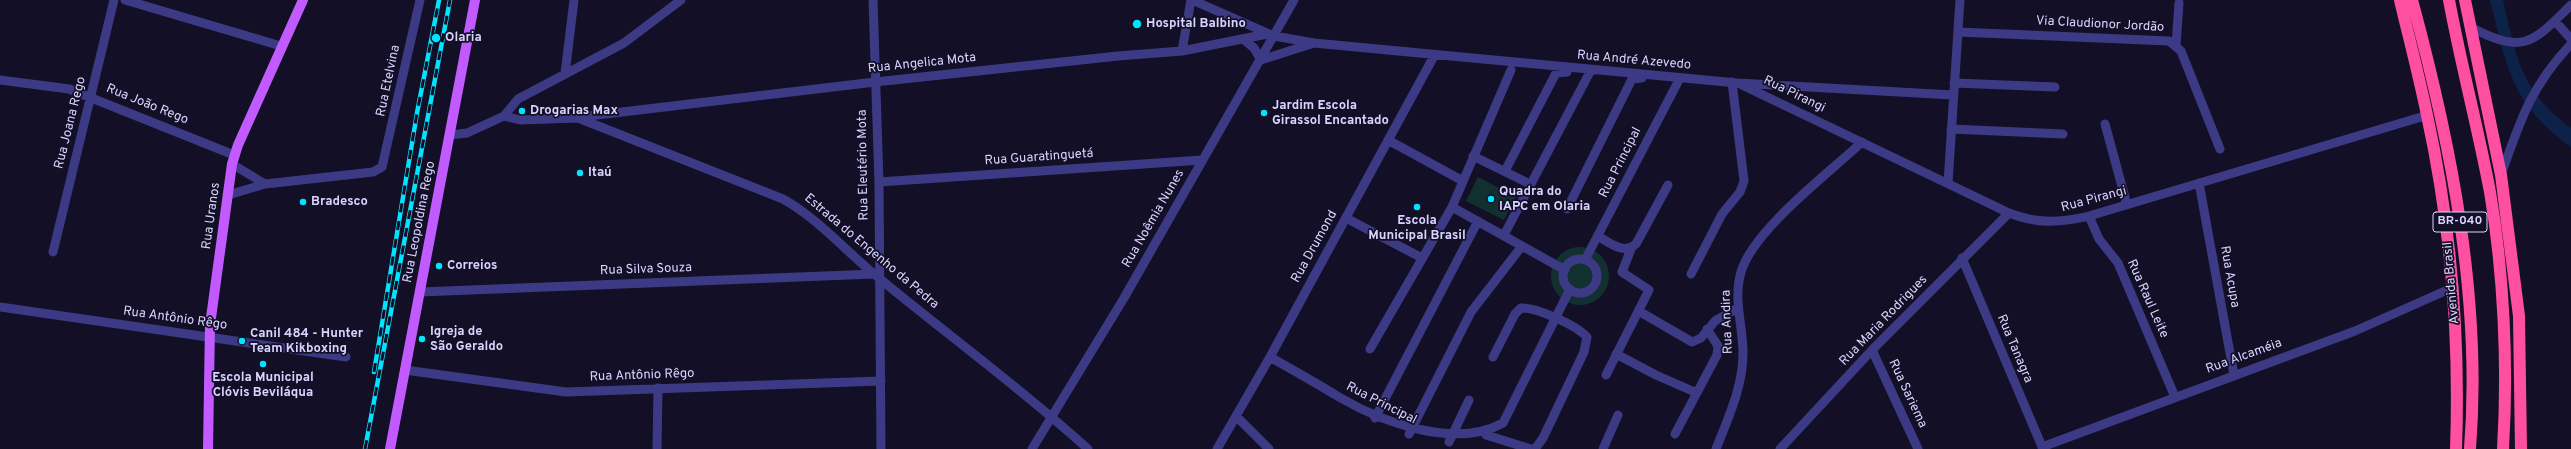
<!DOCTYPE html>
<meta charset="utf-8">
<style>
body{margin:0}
canvas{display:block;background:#130f26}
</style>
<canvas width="2571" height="449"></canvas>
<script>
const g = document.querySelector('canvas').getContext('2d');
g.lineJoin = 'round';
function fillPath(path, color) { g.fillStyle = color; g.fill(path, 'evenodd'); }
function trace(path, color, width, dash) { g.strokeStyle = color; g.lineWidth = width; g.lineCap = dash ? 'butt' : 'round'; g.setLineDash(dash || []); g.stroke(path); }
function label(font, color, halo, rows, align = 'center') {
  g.font = font + ' Overpass,sans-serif'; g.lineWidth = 3.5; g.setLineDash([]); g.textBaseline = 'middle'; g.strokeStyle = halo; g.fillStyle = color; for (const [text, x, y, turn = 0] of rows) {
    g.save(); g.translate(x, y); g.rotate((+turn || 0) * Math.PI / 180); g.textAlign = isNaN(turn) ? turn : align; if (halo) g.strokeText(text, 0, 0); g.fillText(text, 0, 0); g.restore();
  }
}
const green = new Path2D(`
 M 1478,177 L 1516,197 L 1504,220 L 1466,201 Z
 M1551 276a29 29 0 1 1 58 0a29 29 0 1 1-58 0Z`);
const water = new Path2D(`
 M 2490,0 L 2503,0 C 2516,57 2521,91 2571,128 L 2571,147 C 2511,104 2507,67 2490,0 Z`);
const minor = new Path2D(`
 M 125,0 L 281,46
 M 873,0 L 879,182 L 881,449
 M 1192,0 L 1274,36 L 1314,43 L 1737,83 L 1953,95
 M 2555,21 L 2571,39
 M 2470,27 C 2523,54 2531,45 2571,5
 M 1958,32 L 2169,41 L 2181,51 L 2220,149
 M 1243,39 L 1254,48 L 1261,60
 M 2176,45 L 2179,3
 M 1182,51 L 1191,0
 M 1261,60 L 1311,44
 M 565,74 L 574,0
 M 0,80 L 69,89 L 234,155
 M 1954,83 L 2055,87
 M 1742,85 L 2009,213 C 2037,224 2060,223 2089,216 L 2428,115
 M 504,116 L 518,99 L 624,43 L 681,0
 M 580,117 L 875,82 L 1118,56 L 1182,51 L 1267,34
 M 2105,124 L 2127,205
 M 1951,129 L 2063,134
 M 450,135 L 467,133 L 504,116 L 520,120 L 578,118 L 783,199 C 817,218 844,249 874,274 C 945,333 1020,387 1088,449
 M 1388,140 L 1463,181
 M 1473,156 L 1530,184
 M 232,164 L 265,184
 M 1505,171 L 1556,73 L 1567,72
 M 2501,175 C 2520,121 2531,86 2571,44
 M 879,182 L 1202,160
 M 1948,183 L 1960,0
 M 2199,183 L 2234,375
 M 228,195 L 265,184 L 373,172 L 382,167 L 420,0
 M 1452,207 L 1565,270
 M 1567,209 L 1632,79 L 1642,78
 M 2089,216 L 2099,239 L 2118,263 L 2175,397
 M 1346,218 L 1422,258
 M 1504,235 L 1591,70
 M 1598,236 C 1610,243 1624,255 1636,244 L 1668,185
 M 53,252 L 114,0
 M 1962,258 L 2043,449
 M1563 276a17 17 0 1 1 34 0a17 17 0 1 1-34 0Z
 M 1585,260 L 1680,78
 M 1691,274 L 1722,214 L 1740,192 L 1744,181 L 1732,82
 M 420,292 L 874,274
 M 0,307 L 346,357
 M 1642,313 L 1692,342 L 1701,338 L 1715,321 L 1738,308
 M 1370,349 L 1452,207 L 1511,70
 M 1872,350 L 1918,449
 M 1616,354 L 1656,375 L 1697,393
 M 1270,357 C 1293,370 1316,383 1339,397 C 1383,423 1456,449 1503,423 L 1570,289
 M 1493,357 L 1515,314 L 1521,308 C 1536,307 1576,325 1587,337 L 1584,352 L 1543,438 L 1535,449
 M 405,370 L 566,392 L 881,381
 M 1606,375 L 1649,290 L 1622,272 L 1631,249
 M 1236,416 L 1269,449
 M 1375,418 L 1478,221
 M 1409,434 L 1471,312 L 1522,246
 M 1675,434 L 1717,355 L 1718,346 L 1707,329
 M 1486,435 L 1531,449
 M 1449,442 L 1469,400
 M 2042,447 L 2355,331 L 2454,287
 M 657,449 L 658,388
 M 1032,449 L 1124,298 L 1294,0
 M 1217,449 L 1270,357 L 1434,56
 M 1603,449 L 1618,415
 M 1716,449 C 1728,418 1743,387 1743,353 C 1743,326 1733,300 1741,272 C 1753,230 1829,173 1862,142
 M 1780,449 L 1872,350 L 2009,213`);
const major = new Path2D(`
 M 208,449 L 210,325 L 232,164 L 238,145 L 303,0
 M 390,449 L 475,0`);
const highway = new Path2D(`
 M 2400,0 C 2409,38 2419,76 2427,115 C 2451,225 2460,337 2456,449
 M 2412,0 C 2451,144 2482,299 2470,449
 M 2449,0 C 2461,65 2478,128 2490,192 C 2504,274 2508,367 2503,449
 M 2465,0 L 2501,175 L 2519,316 L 2521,449`);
const rail = new Path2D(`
 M 374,372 L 417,113 L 439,0
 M 365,449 L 450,0`);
const markers = [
 [1137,24,5,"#00e5ff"],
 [436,38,5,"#00e5ff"],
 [522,111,4,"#00e5ff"],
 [1264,113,4,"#00e5ff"],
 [580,173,4,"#00e5ff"],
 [1491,199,4,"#00e5ff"],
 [303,202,4,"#00e5ff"],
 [1417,207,4,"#00e5ff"],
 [439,266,4,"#00e5ff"],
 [422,339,4,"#00e5ff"],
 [242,341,4,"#00e5ff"],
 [263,364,4,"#00e5ff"]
];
const shields = [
 [2460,222,54]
];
const shieldNames = [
 ["BR-040",2460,222]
];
const poiNames = [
 ["Hospital Balbino",1146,24],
 ["Olaria",445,38],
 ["Jardim Escola",1272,106],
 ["Girassol Encantado",1272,121],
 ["Drogarias Max",530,111],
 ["Itaú",588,173],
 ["Quadra do",1499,192],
 ["IAPC em Olaria",1499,207],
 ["Bradesco",311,202],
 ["Escola",1417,221,"center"],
 ["Municipal Brasil",1417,236,"center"],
 ["Correios",447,266],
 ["Igreja de",430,332],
 ["São Geraldo",430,347],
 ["Canil 484 - Hunter",250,334],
 ["Team Kikboxing",250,349],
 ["Escola Municipal",263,378,"center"],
 ["Clóvis Beviláqua",263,393,"center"]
];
const streetNames = [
 ["Via Claudionor Jordão",2100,25,3],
 ["Rua André Azevedo",1634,61,5],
 ["Rua Angelica Mota",922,64,-6],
 ["Rua Etelvina",389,81,-78],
 ["Rua Pirangi",1794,95,26],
 ["Rua João Rego",147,105,22],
 ["Rua Joana Rego",71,123,-76],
 ["Rua Guaratinguetá",1039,158,-4],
 ["Rua Principal",1621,163,-63],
 ["Rua Eleutério Mota",864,165,-91],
 ["Rua Pirangi",2094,200,-15],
 ["Rua Uranos",212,216,-82],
 ["Rua Noêmia Nunes",1154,219,-60],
 ["Rua Leopoldina Rego",420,222,-79],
 ["Rua Drumond",1315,247,-61],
 ["Estrada do Engenho da Pedra",871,252,40],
 ["Rua Silva Souza",646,270,-2],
 ["Rua Acupa",2229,277,80],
 ["Avenida Brasil",2452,283,-95],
 ["Rua Raul Leite",2147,299,66],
 ["Rua Antônio Rêgo",175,319,8],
 ["Rua Maria Rodrigues",1884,321,-46],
 ["Rua Andira",1728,322,-92],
 ["Rua Tanagra",2014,349,67],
 ["Rua Alcaméia",2244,357,-20],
 ["Rua Antônio Rêgo",642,376,-2],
 ["Rua Sariema",1907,394,65],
 ["Rua Principal",1381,404,27]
];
fillPath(green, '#12302f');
fillPath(water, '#0c2248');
trace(minor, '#3d3a85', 9);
trace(major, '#c25bff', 10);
trace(highway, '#ff4fa3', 12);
trace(rail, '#00e5ff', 4.5);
trace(rail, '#130f26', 3, [9]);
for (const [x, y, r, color] of markers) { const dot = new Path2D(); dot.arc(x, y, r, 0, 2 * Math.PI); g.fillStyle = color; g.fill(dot); trace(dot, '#130f26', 1.5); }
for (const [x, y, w] of shields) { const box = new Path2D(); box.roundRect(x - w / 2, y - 10, w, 20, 3); g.fillStyle = '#130f26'; g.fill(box); trace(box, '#d9d4ff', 1); }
label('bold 12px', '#d9d4ff', null, shieldNames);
label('bold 13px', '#d9d4ff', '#130f26', poiNames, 'left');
label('13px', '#d9d4ff', '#130f26', streetNames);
</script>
